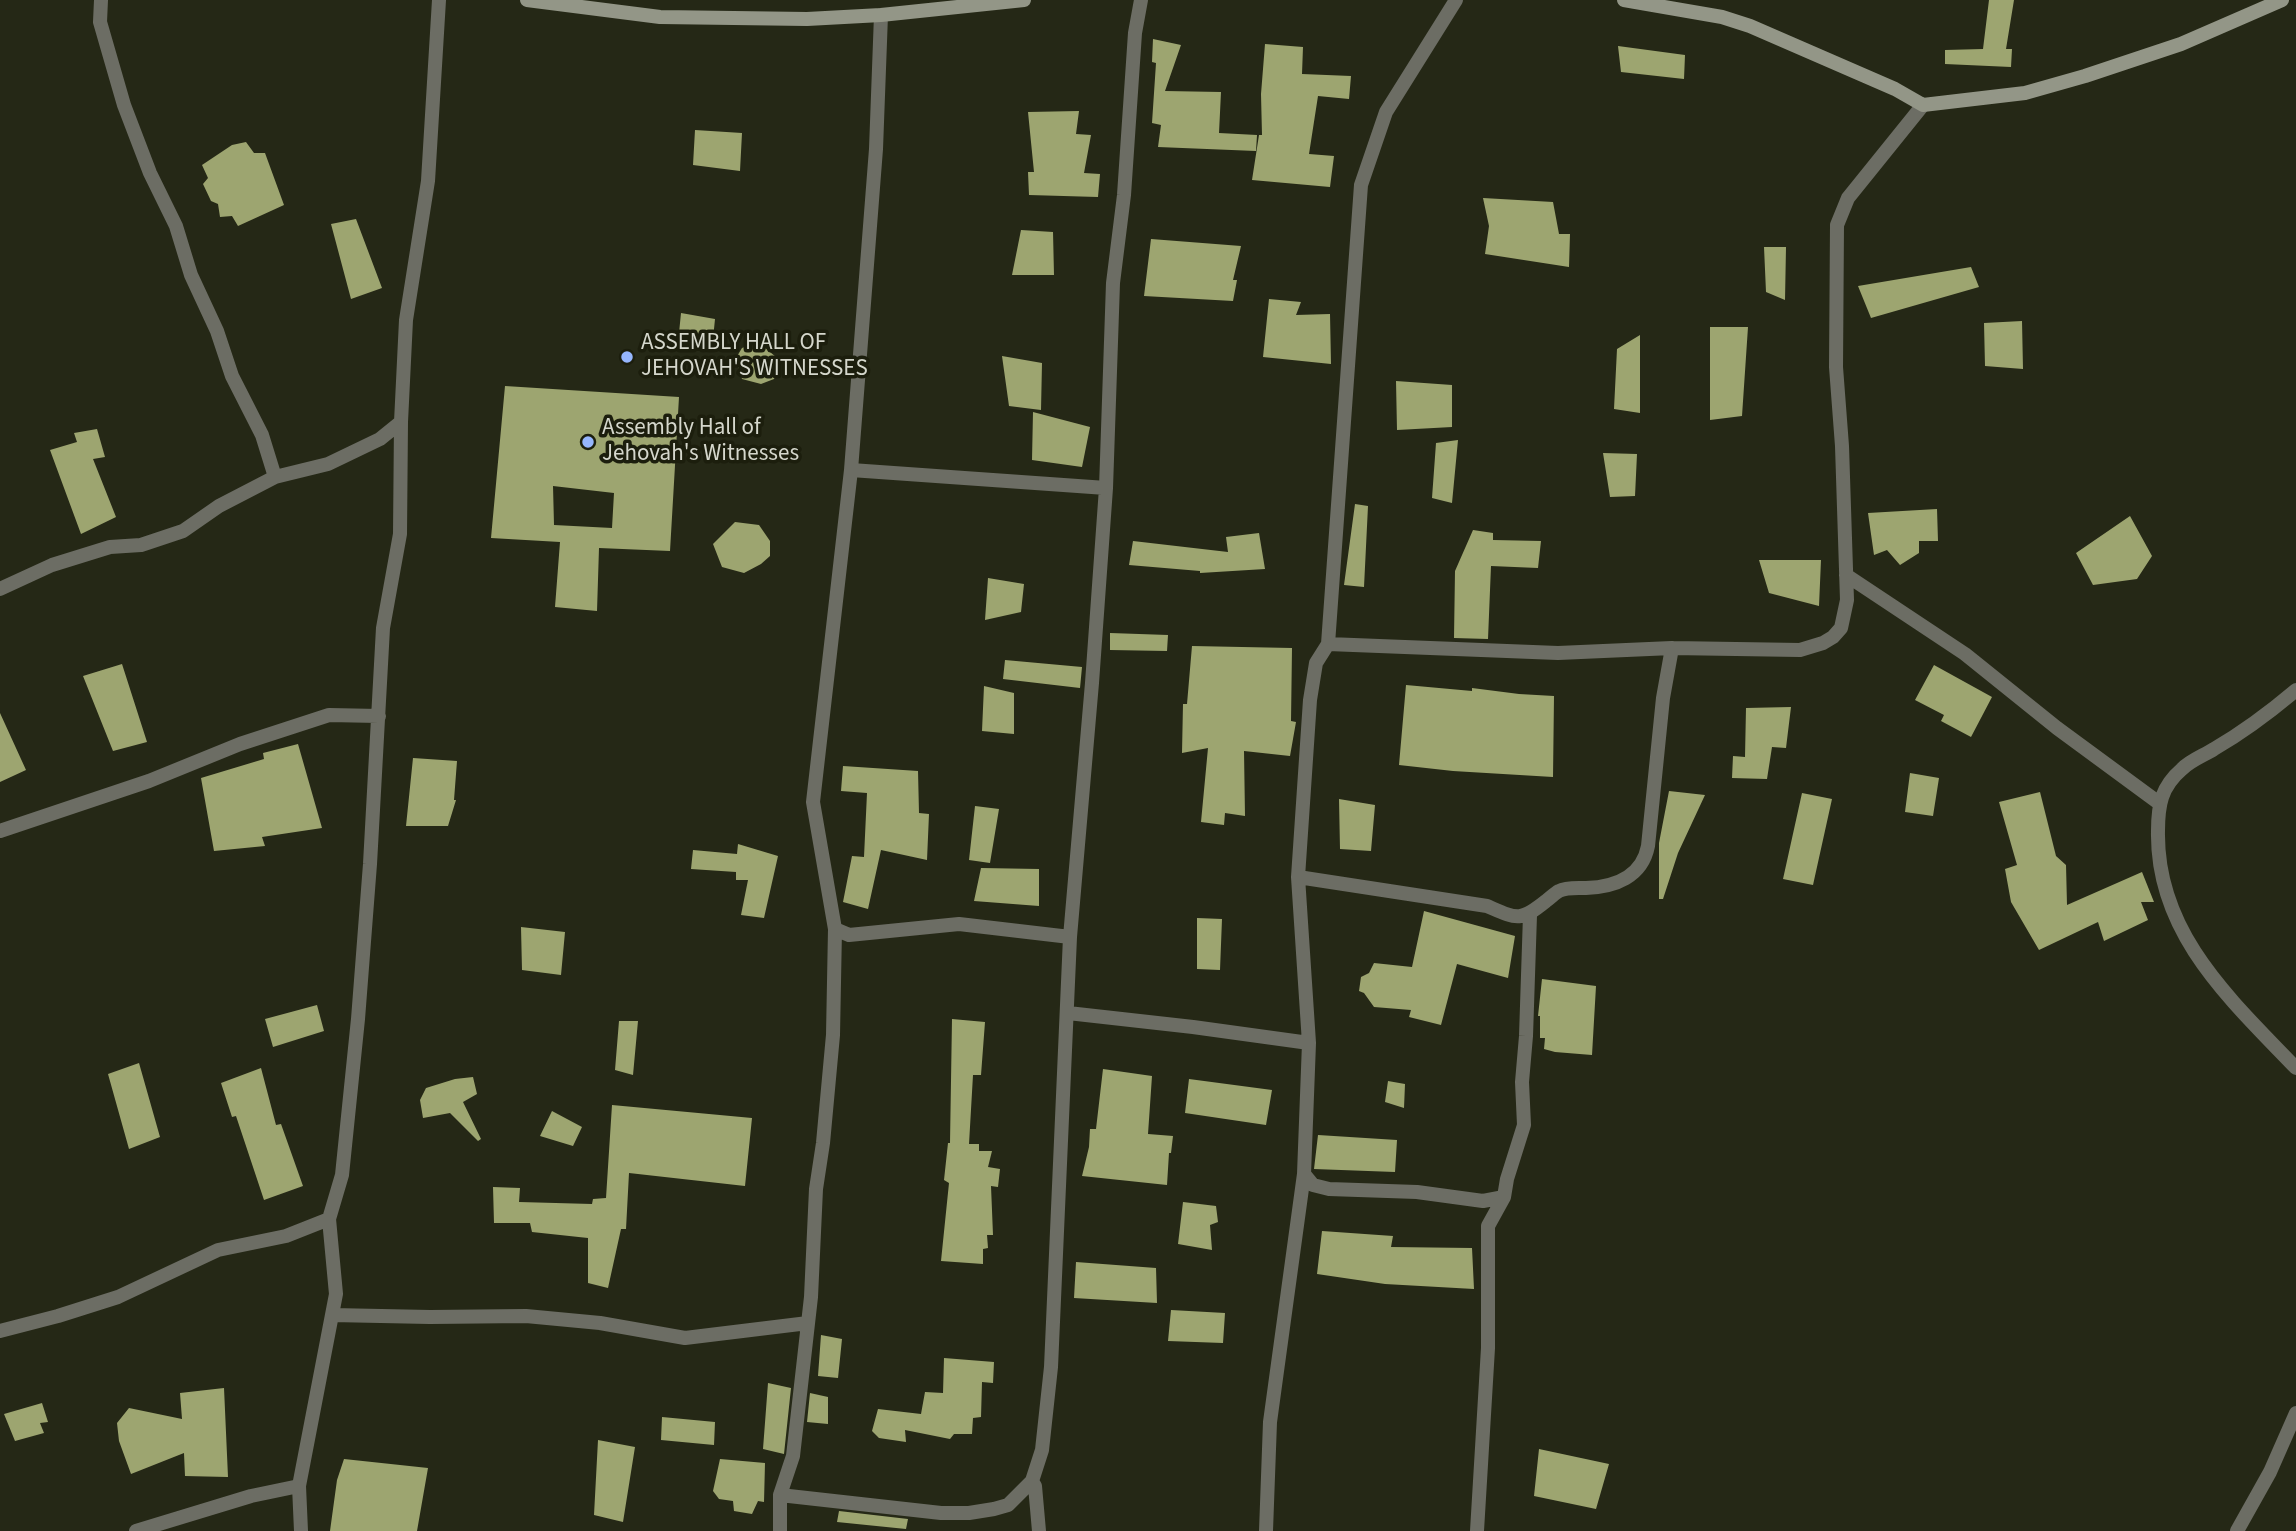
<!DOCTYPE html>
<style>
body{margin:0}
canvas{display:block;background:#252816}
</style>
<canvas width="2296" height="1531"></canvas>
<script>
const g = document.querySelector('canvas').getContext('2d');
g.lineJoin = 'round';
function fillPath(path, color) { g.fillStyle = color; g.fill(path, 'evenodd'); }
function trace(path, color, width, dash) { g.strokeStyle = color; g.lineWidth = width; g.lineCap = dash ? 'butt' : 'round'; g.setLineDash(dash || []); g.stroke(path); }
function label(font, color, halo, rows, align = 'center') {
  g.font = font + ' "Source Sans 3",sans-serif'; g.lineWidth = 7; g.setLineDash([]); g.textBaseline = 'middle'; g.strokeStyle = halo; g.fillStyle = color; for (const [text, x, y, turn = 0] of rows) {
    g.save(); g.translate(x, y); g.rotate((+turn || 0) * Math.PI / 180); g.textAlign = isNaN(turn) ? turn : align; if (halo) g.strokeText(text, 0, 0); g.fillText(text, 0, 0); g.restore();
  }
}
const building = new Path2D(`
 M 1989,0 L 2014,0 L 2006,49 L 2012,49 L 2011,67 L 1945,64 L 1945,50 L 1983,49 Z
 M 1153,39 L 1181,45 L 1165,91 L 1221,92 L 1219,133 L 1257,135 L 1256,151 L 1158,147 L 1161,125 L 1152,123 L 1156,63 L 1152,62 Z
 M 1265,44 L 1303,47 L 1302,74 L 1351,76 L 1349,99 L 1318,96 L 1309,154 L 1334,156 L 1330,187 L 1252,180 L 1259,135 L 1262,135 L 1261,94 Z
 M 1618,46 L 1685,55 L 1684,79 L 1621,72 Z
 M 1079,111 L 1076,134 L 1091,135 L 1084,173 L 1100,174 L 1098,197 L 1029,195 L 1028,172 L 1034,172 L 1028,112 Z
 M 695,130 L 742,133 L 740,171 L 693,165 Z
 M 246,142 L 254,153 L 265,153 L 284,205 L 238,226 L 232,216 L 220,217 L 218,204 L 211,201 L 203,184 L 208,178 L 202,165 L 232,145 Z
 M 1483,198 L 1553,202 L 1559,234 L 1570,234 L 1569,267 L 1485,254 L 1489,226 Z
 M 356,219 L 382,288 L 351,299 L 331,224 Z
 M 1021,230 L 1053,232 L 1054,275 L 1012,275 Z
 M 1151,239 L 1241,246 L 1233,280 L 1237,280 L 1233,301 L 1144,296 Z
 M 1764,247 L 1786,247 L 1785,300 L 1766,292 Z
 M 1971,267 L 1979,287 L 1871,318 L 1858,286 Z
 M 1269,299 L 1301,302 L 1296,315 L 1330,314 L 1331,364 L 1263,357 Z
 M 681,313 L 715,319 L 713,339 L 679,333 Z
 M 2022,321 L 2023,369 L 1985,366 L 1984,323 Z
 M 1710,327 L 1748,327 L 1742,416 L 1710,420 Z
 M 1640,335 L 1640,413 L 1614,409 L 1617,349 Z
 M 753,344 L 764,347 L 782,362 L 774,379 L 761,384 L 742,379 L 736,358 L 742,348 Z
 M 1002,356 L 1042,363 L 1041,410 L 1009,406 Z
 M 1396,381 L 1452,385 L 1452,427 L 1397,430 Z
 M 505,386 L 679,397 L 670,551 L 599,548 L 597,611 L 555,607 L 560,542 L 491,538 ZM 553,486 L 614,493 L 612,528 L 554,525 Z
 M 1033,412 L 1090,427 L 1082,467 L 1032,460 Z
 M 97,429 L 105,457 L 93,459 L 116,517 L 81,534 L 50,450 L 77,442 L 74,433 Z
 M 1458,440 L 1452,503 L 1432,498 L 1436,443 Z
 M 1603,453 L 1637,454 L 1635,496 L 1610,497 Z
 M 1355,504 L 1368,506 L 1364,587 L 1344,585 Z
 M 1937,509 L 1938,541 L 1919,541 L 1919,553 L 1900,565 L 1887,550 L 1874,555 L 1868,513 Z
 M 2130,516 L 2152,556 L 2137,579 L 2093,585 L 2076,553 Z
 M 735,522 L 759,525 L 770,541 L 770,556 L 761,564 L 744,573 L 722,567 L 713,544 Z
 M 1473,530 L 1493,533 L 1493,540 L 1541,541 L 1538,568 L 1491,566 L 1488,639 L 1454,638 L 1455,571 Z
 M 1259,533 L 1265,569 L 1200,573 L 1200,571 L 1129,565 L 1133,541 L 1228,552 L 1226,537 Z
 M 1759,560 L 1821,560 L 1819,606 L 1769,593 Z
 M 988,578 L 1024,584 L 1021,612 L 985,620 Z
 M 1110,633 L 1168,635 L 1167,651 L 1110,650 Z
 M 1192,646 L 1292,648 L 1291,721 L 1296,722 L 1290,756 L 1244,751 L 1245,816 L 1225,813 L 1224,825 L 1201,822 L 1208,748 L 1182,753 L 1183,704 L 1187,704 Z
 M 1005,660 L 1082,667 L 1080,688 L 1003,679 Z
 M 122,664 L 147,742 L 113,751 L 83,676 Z
 M 1934,665 L 1992,697 L 1971,737 L 1941,721 L 1944,715 L 1915,700 Z
 M 1406,685 L 1472,691 L 1472,688 L 1519,694 L 1554,696 L 1553,777 L 1453,771 L 1399,765 Z
 M 984,686 L 1014,693 L 1014,734 L 982,731 Z
 M 1791,707 L 1786,748 L 1772,747 L 1767,779 L 1732,778 L 1733,756 L 1745,757 L 1746,708 Z
 M 0,713 L 26,770 L 0,782 Z
 M 298,744 L 322,828 L 262,837 L 265,846 L 214,851 L 201,778 L 264,759 L 263,753 Z
 M 413,758 L 457,761 L 454,800 L 456,800 L 448,826 L 406,826 Z
 M 843,766 L 918,771 L 919,813 L 929,814 L 927,860 L 881,850 L 868,909 L 843,902 L 852,856 L 864,857 L 867,793 L 841,791 Z
 M 1910,773 L 1939,778 L 1933,816 L 1905,812 Z
 M 1669,791 L 1705,795 L 1678,853 L 1663,899 L 1659,899 L 1659,843 Z
 M 2040,792 L 2056,856 L 2066,865 L 2067,905 L 2142,872 L 2154,902 L 2141,902 L 2148,920 L 2104,941 L 2098,922 L 2039,950 L 2011,902 L 2005,869 L 2017,865 L 1999,802 Z
 M 1802,793 L 1832,799 L 1813,885 L 1783,879 Z
 M 1339,799 L 1375,805 L 1371,851 L 1340,849 Z
 M 975,806 L 999,809 L 990,863 L 969,860 Z
 M 738,844 L 778,856 L 764,918 L 741,915 L 748,880 L 736,880 L 736,872 L 691,869 L 693,850 L 737,854 Z
 M 981,868 L 1039,869 L 1039,906 L 974,901 Z
 M 1424,911 L 1515,936 L 1508,978 L 1457,964 L 1441,1025 L 1409,1017 L 1411,1010 L 1374,1007 L 1364,993 L 1359,991 L 1361,977 L 1369,973 L 1374,963 L 1412,967 Z
 M 1197,918 L 1222,919 L 1220,970 L 1197,969 Z
 M 521,927 L 565,932 L 561,975 L 522,970 Z
 M 1542,979 L 1596,986 L 1592,1055 L 1555,1052 L 1544,1049 L 1545,1038 L 1540,1038 L 1540,1016 L 1538,1016 Z
 M 317,1005 L 324,1031 L 273,1047 L 265,1019 Z
 M 952,1019 L 985,1022 L 981,1075 L 973,1075 L 969,1144 L 979,1144 L 979,1151 L 992,1151 L 988,1167 L 1000,1169 L 998,1187 L 991,1186 L 993,1235 L 987,1235 L 988,1248 L 983,1249 L 983,1264 L 941,1261 L 949,1183 L 944,1180 L 948,1143 L 950,1143 Z
 M 619,1021 L 638,1021 L 633,1075 L 615,1070 Z
 M 139,1063 L 160,1137 L 129,1149 L 108,1074 Z
 M 261,1068 L 276,1125 L 281,1124 L 303,1186 L 264,1200 L 236,1116 L 232,1117 L 221,1083 Z
 M 1103,1069 L 1152,1076 L 1148,1134 L 1173,1136 L 1171,1153 L 1169,1153 L 1167,1185 L 1082,1176 L 1089,1147 L 1090,1129 L 1096,1129 Z
 M 473,1077 L 477,1094 L 463,1102 L 481,1139 L 478,1141 L 450,1113 L 423,1118 L 420,1100 L 426,1088 L 455,1079 Z
 M 1189,1079 L 1272,1090 L 1266,1125 L 1185,1113 Z
 M 1388,1081 L 1405,1084 L 1404,1108 L 1385,1102 Z
 M 612,1105 L 752,1118 L 745,1186 L 629,1173 L 626,1229 L 621,1229 L 608,1288 L 588,1283 L 588,1238 L 532,1232 L 530,1223 L 494,1223 L 493,1187 L 520,1188 L 519,1202 L 592,1204 L 593,1199 L 606,1198 Z
 M 552,1111 L 582,1127 L 573,1146 L 540,1136 Z
 M 1318,1135 L 1397,1140 L 1395,1172 L 1314,1169 Z
 M 1183,1202 L 1216,1206 L 1218,1222 L 1210,1225 L 1212,1250 L 1178,1244 Z
 M 1322,1231 L 1393,1236 L 1391,1247 L 1472,1248 L 1474,1289 L 1385,1284 L 1317,1274 Z
 M 1076,1262 L 1156,1268 L 1157,1303 L 1074,1298 Z
 M 1171,1310 L 1225,1313 L 1223,1343 L 1168,1341 Z
 M 821,1335 L 842,1339 L 838,1378 L 818,1376 Z
 M 944,1358 L 994,1362 L 993,1383 L 982,1382 L 981,1417 L 973,1418 L 972,1434 L 954,1434 L 950,1439 L 905,1430 L 906,1442 L 879,1438 L 872,1431 L 878,1409 L 921,1414 L 925,1392 L 943,1393 Z
 M 768,1383 L 791,1388 L 784,1454 L 763,1449 Z
 M 224,1388 L 228,1477 L 185,1476 L 184,1453 L 131,1474 L 119,1441 L 117,1423 L 129,1408 L 182,1419 L 180,1393 Z
 M 810,1393 L 828,1397 L 828,1424 L 807,1422 Z
 M 42,1403 L 48,1422 L 40,1423 L 44,1433 L 15,1441 L 4,1414 Z
 M 662,1417 L 715,1422 L 714,1445 L 661,1440 Z
 M 598,1440 L 635,1447 L 623,1522 L 594,1515 Z
 M 1539,1449 L 1609,1464 L 1596,1509 L 1534,1496 Z
 M 344,1459 L 428,1468 L 417,1531 L 330,1531 L 337,1480 Z
 M 720,1459 L 765,1463 L 764,1502 L 758,1501 L 752,1514 L 734,1511 L 733,1501 L 719,1499 L 713,1491 Z
 M 839,1511 L 908,1519 L 906,1529 L 837,1522 Z`);
const street = new Path2D(`
 M 101,0 L 100,22 L 124,105 L 150,173 L 176,226 L 191,275 L 217,331 L 232,376 L 262,435 L 275,477
 M 851,470 L 1106,488
 M 1846,575 L 1965,654 L 2057,728 L 2159,803
 M 0,589 L 52,565 L 110,547 L 141,545 L 183,531 L 219,506 L 275,477 L 328,464 L 380,439 L 401,422
 M 1328,644 L 1558,653 L 1672,648 L 1800,650 L 1823,643 L 1833,637 L 1841,628 L 1847,600 L 1842,446 L 1836,367 L 1837,225 L 1848,198 L 1923,105
 M 2296,690 C 2270,712 2243,732 2214,749 C 2203,756 2191,760 2182,769 C 2161,787 2158,805 2158,831 C 2156,933 2230,999 2296,1068
 M 0,831 L 149,781 L 240,744 L 329,715 L 379,716
 M 1298,877 L 1487,906 C 1517,919 1520,922 1546,901 C 1550,898 1555,893 1559,891 C 1566,887 1578,888 1586,888 C 1615,887 1642,877 1648,846 L 1663,698 L 1672,648
 M 835,929 L 849,935 L 959,924 L 1070,937
 M 1068,1013 L 1193,1027 L 1309,1043
 M 1304,1174 L 1313,1185 L 1329,1189 L 1417,1192 L 1483,1201 L 1504,1197 L 1507,1179 L 1524,1125 L 1522,1082 L 1526,1036 L 1530,915
 M 332,1315 L 430,1317 L 526,1316 L 600,1323 L 685,1338 L 808,1323
 M 0,1331 L 58,1316 L 118,1297 L 218,1250 L 286,1236 L 329,1219
 M 1032,1481 L 1035,1486 L 1039,1531
 M 780,1495 L 941,1513 L 969,1513 L 994,1509 L 1008,1505 L 1032,1481 L 1042,1450 L 1051,1367 L 1070,937 L 1092,683 L 1106,488 L 1113,283 L 1124,195 L 1135,33 L 1141,0
 M 136,1531 L 251,1496 L 299,1486
 M 301,1531 L 299,1486 L 336,1294 L 329,1219 L 342,1175 L 358,1019 L 370,864 L 383,628 L 400,534 L 401,422 L 406,320 L 428,181 L 439,0
 M 780,1531 L 780,1495 L 793,1456 L 811,1297 L 816,1189 L 823,1143 L 833,1035 L 835,929 L 813,802 L 851,470 L 876,149 L 881,15
 M 1266,1531 L 1270,1422 L 1304,1174 L 1309,1043 L 1298,877 L 1310,700 L 1316,663 L 1328,644 L 1361,185 L 1386,112 L 1456,0
 M 1477,1531 L 1488,1348 L 1488,1226 L 1504,1197
 M 2237,1531 L 2270,1472 L 2296,1413`);
const secondary = new Path2D(`
 M 527,0 L 660,17 L 807,19 L 881,15 L 1024,0
 M 1624,0 L 1722,17 L 1750,26 L 1895,89 L 1923,105 L 2025,93 L 2085,76 L 2181,44 L 2282,0`);
const markers = [
 [627,357,7,"#96b6fd"],
 [588,442,7,"#96b6fd"]
];
const poiNames = [
 ["ASSEMBLY HALL OF",641,344],
 ["JEHOVAH'S WITNESSES",641,370],
 ["Assembly Hall of",602,429],
 ["Jehovah's Witnesses",602,455]
];
fillPath(building, '#9da570');
trace(street, '#6c6d64', 14);
trace(secondary, '#939687', 14);
for (const [x, y, r, color] of markers) { const dot = new Path2D(); dot.arc(x, y, r, 0, 2 * Math.PI); g.fillStyle = color; g.fill(dot); trace(dot, '#1c1e0d', 2.5); }
label('23px', '#d5d7cc', '#1c1e0d', poiNames, 'left');
</script>
